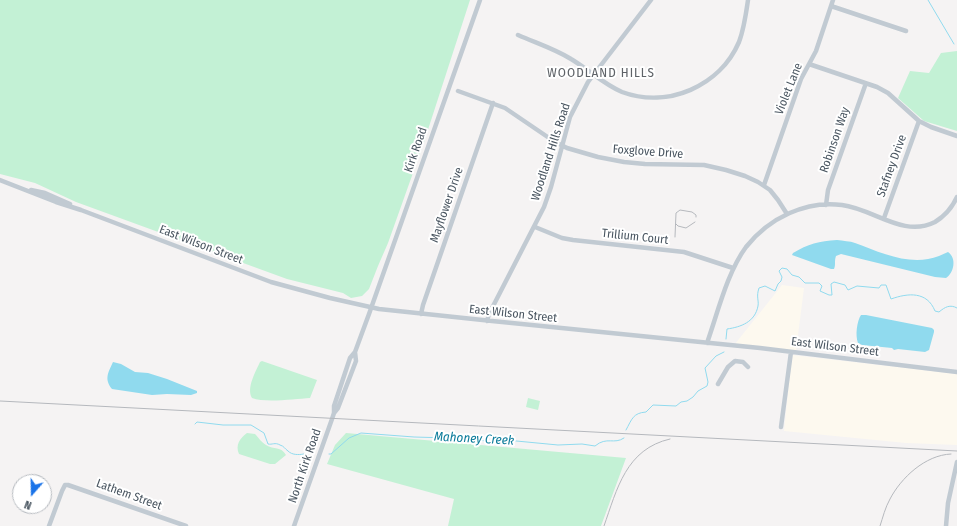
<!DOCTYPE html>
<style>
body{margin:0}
#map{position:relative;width:957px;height:526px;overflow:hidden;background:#f5f3f3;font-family:"Fira Sans Condensed",sans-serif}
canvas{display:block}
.north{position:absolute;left:12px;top:474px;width:40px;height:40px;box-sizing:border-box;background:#fff;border:1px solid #b7bbc0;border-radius:50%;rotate:200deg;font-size:11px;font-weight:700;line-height:16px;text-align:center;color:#4a5661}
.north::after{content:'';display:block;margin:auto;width:14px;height:18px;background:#1a73e8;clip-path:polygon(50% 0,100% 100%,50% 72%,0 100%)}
</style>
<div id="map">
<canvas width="957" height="526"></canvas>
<div class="north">N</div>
</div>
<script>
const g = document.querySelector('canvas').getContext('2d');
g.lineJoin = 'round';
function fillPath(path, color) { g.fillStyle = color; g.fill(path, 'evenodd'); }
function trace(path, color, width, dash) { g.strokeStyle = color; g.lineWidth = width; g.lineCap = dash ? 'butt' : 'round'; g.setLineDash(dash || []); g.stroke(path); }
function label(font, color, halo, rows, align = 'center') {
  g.font = font + ' "Fira Sans Condensed",sans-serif'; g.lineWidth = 4; g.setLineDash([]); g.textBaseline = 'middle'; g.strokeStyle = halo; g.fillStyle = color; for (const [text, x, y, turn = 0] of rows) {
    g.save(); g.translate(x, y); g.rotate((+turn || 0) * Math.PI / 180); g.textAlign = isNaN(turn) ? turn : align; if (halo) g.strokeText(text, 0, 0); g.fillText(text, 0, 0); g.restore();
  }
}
const commercial = new Path2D(`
 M 782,285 L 804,288 L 796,351 L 735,344 Z
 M 792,355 L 957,374 L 957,445 L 906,443 L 784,431 Z`);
const green = new Path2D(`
 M 0,0 L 470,0 L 424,142 L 388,243 L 378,266 L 369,289 L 362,296 L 351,298 L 343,293 L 287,279 L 76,202 L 35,183 L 0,174 Z
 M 957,51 L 957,131 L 924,121 L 898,98 L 910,71 L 929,73 L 941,53 Z
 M 262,361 L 317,380 L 310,398 C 295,399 265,403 252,398 C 246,388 256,371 260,362 Z
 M 528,398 L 540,401 L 538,410 L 526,407 Z
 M 247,433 L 255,434 C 259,438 261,442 266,445 C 274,450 281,446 286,455 L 275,464 L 270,464 L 239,454 C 235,445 240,438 247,433 Z
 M 346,433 L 626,458 L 601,526 L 448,526 L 454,499 L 327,464 L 335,445 Z`);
const water = new Path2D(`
 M 837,240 C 843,241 850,241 855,243 C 882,253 911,267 939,256 C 942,255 945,253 948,252 C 957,258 954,273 946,278 L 935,277 L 841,254 L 836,256 C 834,262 836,264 834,269 L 831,269 L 792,255 L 793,253 C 808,244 819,241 837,240 Z
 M 861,315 L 866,315 L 932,328 L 934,330 L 934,332 L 929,350 L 925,352 L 898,349 L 894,350 L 892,348 L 862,345 L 858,343 C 855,335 857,321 861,315 Z
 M 113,362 L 121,364 L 135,372 L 148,373 L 167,379 L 197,391 L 197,393 L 191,395 L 167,394 L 152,395 L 112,389 C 104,379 108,373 113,362 Z`);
const stream = new Path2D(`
 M 928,0 L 954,44
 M 726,339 L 727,329 C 741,327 755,322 758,306 C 759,300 756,297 759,288 L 765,286 L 775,291 L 778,284 L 781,281 L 782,277 L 779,271 L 782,268 L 787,269 L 792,275 L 799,277 L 805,283 L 819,283 L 822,286 L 820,291 L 829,295 L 832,295 L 831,284 L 834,282 L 845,285 L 848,290 L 857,286 L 879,288 L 881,285 L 886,285 L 891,299 C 908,293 927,291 935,311 L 939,312 C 945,307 950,304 957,308
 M 195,424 L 197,422 L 223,425 L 251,425 L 264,433 L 268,444 C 272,445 275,442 280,445 C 284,446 285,449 288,451 C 292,455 298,455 304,454
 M 626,430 C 632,419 633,413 646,412 L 653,405 L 676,406 L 681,402 L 687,401 L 693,397 L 698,391 L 707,386 L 708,382 L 705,368 L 716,356 L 724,352
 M 329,454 L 331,454 L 349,438 L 361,433 L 414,437 L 449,438 L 488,441 L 506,440 L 558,445 L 582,444 L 595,446 C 607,436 614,445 624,438`);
const minor = new Path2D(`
 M 831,6 L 906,31
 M 518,35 C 536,43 555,49 571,59 C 588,69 603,84 622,92 C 668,109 720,86 739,42 C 744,29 746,14 748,0
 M 809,64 L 877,87 L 888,93 L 919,121 L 931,127 L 957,136
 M 458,91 L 505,108 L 555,142 L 567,148 L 598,157 L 624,162 L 645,164 L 704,165 L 726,170 L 745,176 L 758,182 L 770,190 L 778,200 L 787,214
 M 0,180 L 56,202 L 81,210 L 271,282 L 330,298 L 379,309 L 492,321 L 760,348 L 957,372
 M 764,185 L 801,79 L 816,51 L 833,0
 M 31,190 L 45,193 L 70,204
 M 826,205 L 828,190 L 866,83
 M 884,218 L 919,121
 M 535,227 L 562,238 L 573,240 L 684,252 L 733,268
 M 421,314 L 423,305 L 493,103
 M 487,321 L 489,314 L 544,207 L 551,187 L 570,117 L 588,82 L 651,0
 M 707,343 C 718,312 727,273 746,247 C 769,218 806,200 842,205 C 874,209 903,238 935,222 C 945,216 952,208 957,197
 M 718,384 L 728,367 L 735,361 L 743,362 L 748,367
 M 334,413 L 338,408 L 356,361 L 355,352
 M 781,427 L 791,352
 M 49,526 L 62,491 L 65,485 L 68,485 L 186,526
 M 294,526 L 332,419 L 334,413 L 334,406 L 350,358 L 355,352 L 369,314 L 480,0
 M 946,526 L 948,503 L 957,462`);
const tram = new Path2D(`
 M 676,224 L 678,226 L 686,228 L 695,222
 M 675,237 L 676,213 L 680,210 L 692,212 L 696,215 L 696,217`);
const rail = new Path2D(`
 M 0,401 L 957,451
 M 604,526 C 617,489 626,449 670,439
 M 880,526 C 883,517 885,508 890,499 C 901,478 925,455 951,454`);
const streetNames = [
 ["Violet Lane",789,89,-68],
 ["Robinson Way",835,140,-71],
 ["Kirk Road",416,150,-71],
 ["Woodland Hills Road",551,152,-72],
 ["Foxglove Drive",648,152,4],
 ["Stafney Drive",892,166,-70],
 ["Mayflower Drive",447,205,-71],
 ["Trillium Court",635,237,6],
 ["East Wilson Street",201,245,21],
 ["East Wilson Street",513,314,6],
 ["East Wilson Street",835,347,7],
 ["North Kirk Road",305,466,-71],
 ["Lathem Street",129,495,20]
];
const neighbourhoodNames = [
 ["WOODLAND HILLS",601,73]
];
const waterNames = [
 ["Mahoney Creek",474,439,3]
];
fillPath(commercial, '#fdf9ef');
fillPath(green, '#c3f1d5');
fillPath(water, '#90daee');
trace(stream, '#90daee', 1);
trace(minor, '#c1cad2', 4.5);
trace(tram, '#b5b8bd', 1);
trace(rail, '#b5b8bd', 1);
label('12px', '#4a5661', '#fff', streetNames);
g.letterSpacing = '1px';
label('13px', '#5f6368', '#fff', neighbourhoodNames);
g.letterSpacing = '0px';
label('italic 13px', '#0c7c9b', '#fff', waterNames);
</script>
